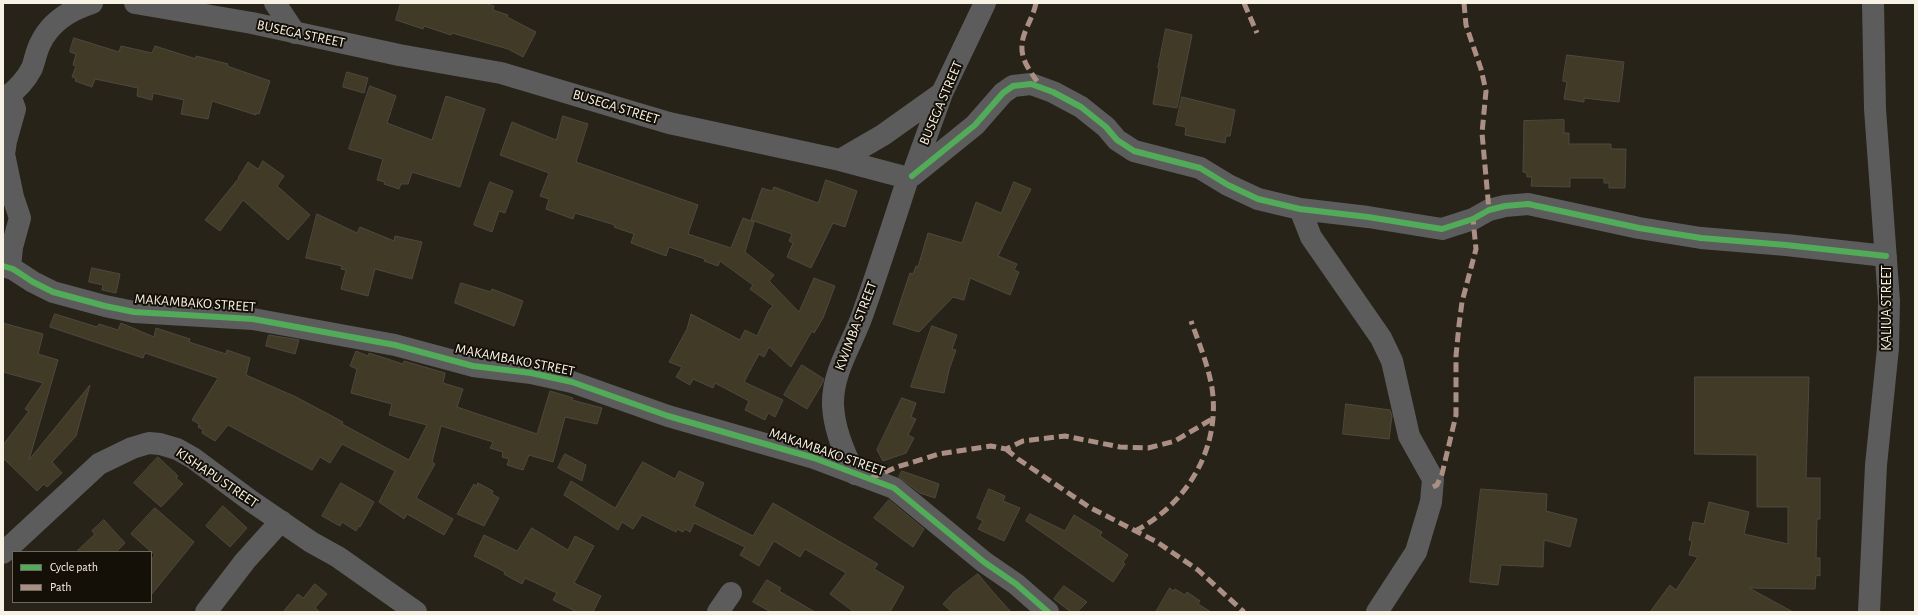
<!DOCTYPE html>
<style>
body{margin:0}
#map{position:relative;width:1918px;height:615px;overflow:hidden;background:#282318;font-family:"Alegreya Sans",sans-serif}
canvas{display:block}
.frame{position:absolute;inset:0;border:4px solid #f8f2e5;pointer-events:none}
.legend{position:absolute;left:12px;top:551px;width:140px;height:52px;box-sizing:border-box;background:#140f07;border:1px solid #6f6a60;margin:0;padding:5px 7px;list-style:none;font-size:12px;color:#f8f2e5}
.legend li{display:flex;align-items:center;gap:8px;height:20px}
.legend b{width:20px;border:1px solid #6f6a60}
</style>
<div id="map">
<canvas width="1918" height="615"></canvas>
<div class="frame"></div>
<ul class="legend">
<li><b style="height:5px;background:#51ab58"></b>Cycle path</li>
<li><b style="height:5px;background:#ac8f84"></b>Path</li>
</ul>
</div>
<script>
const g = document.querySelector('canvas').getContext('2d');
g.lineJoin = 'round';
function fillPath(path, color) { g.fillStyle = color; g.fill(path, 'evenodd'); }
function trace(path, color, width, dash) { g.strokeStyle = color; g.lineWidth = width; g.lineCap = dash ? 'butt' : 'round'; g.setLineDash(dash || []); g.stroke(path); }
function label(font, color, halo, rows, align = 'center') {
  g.font = font + ' "Alegreya Sans",sans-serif'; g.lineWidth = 4; g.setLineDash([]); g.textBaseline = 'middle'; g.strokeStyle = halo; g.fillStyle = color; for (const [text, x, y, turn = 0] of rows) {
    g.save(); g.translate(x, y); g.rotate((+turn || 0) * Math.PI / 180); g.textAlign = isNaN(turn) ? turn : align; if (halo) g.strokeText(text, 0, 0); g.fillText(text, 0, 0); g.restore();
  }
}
const building = new Path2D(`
 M 401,3 L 484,3 L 494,6 L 493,10 L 508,15 L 507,17 L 536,32 L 523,57 L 508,49 L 452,33 L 451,35 L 424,26 L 423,29 L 396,20 Z
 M 1166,29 L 1192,35 L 1177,108 L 1153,104 L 1159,69 L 1158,68 Z
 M 74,38 L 119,52 L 121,46 L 152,53 L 155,46 L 196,59 L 196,56 L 228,64 L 227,66 L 270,81 L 259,114 L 256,113 L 256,115 L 212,101 L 208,119 L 181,114 L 184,100 L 153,93 L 152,100 L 137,96 L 138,88 L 95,79 L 92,87 L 75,81 L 76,78 L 72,77 L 76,66 L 73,65 L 76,54 L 70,52 Z
 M 1567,55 L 1624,62 L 1619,102 L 1584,98 L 1584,102 L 1564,99 L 1567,82 L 1563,81 Z
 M 347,72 L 368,78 L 364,93 L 343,87 Z
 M 370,86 L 396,96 L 387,123 L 432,140 L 446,96 L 485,109 L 460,187 L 412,172 L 408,184 L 401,184 L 399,189 L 384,184 L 385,182 L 377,180 L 383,159 L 349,149 Z
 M 1182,97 L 1235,110 L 1230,136 L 1226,136 L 1225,143 L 1185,135 L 1186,127 L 1176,125 Z
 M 563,116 L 588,124 L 576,162 L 698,205 L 688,234 L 731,248 L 743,218 L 754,222 L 745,252 L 774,275 L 769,281 L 799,312 L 814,278 L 835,286 L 823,318 L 814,333 L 812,331 L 791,367 L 769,347 L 764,357 L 759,354 L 744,382 L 783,400 L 775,417 L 768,413 L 765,420 L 745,410 L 749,401 L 715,383 L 713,388 L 693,379 L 690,385 L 676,377 L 682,367 L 669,362 L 687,329 L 691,314 L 740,340 L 745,330 L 757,336 L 769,310 L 773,306 L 750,289 L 753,285 L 720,261 L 718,266 L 704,261 L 705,259 L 669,247 L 666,256 L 631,243 L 634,234 L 614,227 L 615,225 L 575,213 L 573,219 L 546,209 L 549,199 L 540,196 L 549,173 L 500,155 L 512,122 L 556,140 Z
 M 1564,120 L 1564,133 L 1569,133 L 1569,144 L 1611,144 L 1611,149 L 1626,149 L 1625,188 L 1609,188 L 1609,183 L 1604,183 L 1604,178 L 1570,178 L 1570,187 L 1531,186 L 1532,177 L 1527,177 L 1527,173 L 1523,172 L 1524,121 Z
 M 263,161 L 284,176 L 277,186 L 310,215 L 288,240 L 243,200 L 220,231 L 205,220 L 239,178 L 238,178 L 248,162 L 258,169 Z
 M 826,180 L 857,191 L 845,227 L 833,223 L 811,268 L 787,257 L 793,243 L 789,241 L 792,234 L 751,220 L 762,188 L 772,191 L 774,187 L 818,203 Z
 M 490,182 L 513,191 L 505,213 L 499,211 L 492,232 L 474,225 Z
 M 1014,182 L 1031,189 L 998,256 L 1017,264 L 1014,270 L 1019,272 L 1010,295 L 970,278 L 964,300 L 953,297 L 919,332 L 893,324 L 910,273 L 913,274 L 916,266 L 918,267 L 928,233 L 962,243 L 976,202 L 1001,213 Z
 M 317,214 L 357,233 L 360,227 L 394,241 L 395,236 L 422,242 L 412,279 L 375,269 L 368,296 L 341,289 L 346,270 L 341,269 L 342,266 L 306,258 Z
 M 92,268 L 120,274 L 116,293 L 102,290 L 103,285 L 89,282 Z
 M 461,283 L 491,292 L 492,289 L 523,301 L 514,326 L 455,303 Z
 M 55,314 L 97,327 L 99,324 L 118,330 L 121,323 L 154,337 L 156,328 L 190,339 L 189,342 L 226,354 L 227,350 L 250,358 L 246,375 L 296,397 L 343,422 L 342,424 L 409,460 L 427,425 L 389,415 L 392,404 L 351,393 L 357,369 L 350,366 L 356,351 L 368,356 L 369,353 L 372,354 L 403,364 L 404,361 L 445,373 L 443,383 L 463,389 L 457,407 L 537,434 L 550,391 L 573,398 L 572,400 L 602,408 L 597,424 L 565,417 L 553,462 L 529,455 L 523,470 L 507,465 L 509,459 L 502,457 L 503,452 L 490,448 L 493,442 L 441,426 L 432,462 L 435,464 L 416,498 L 453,519 L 444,535 L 407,514 L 404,519 L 379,502 L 395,471 L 342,444 L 330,463 L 320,457 L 312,470 L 228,425 L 215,441 L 202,433 L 203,430 L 198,427 L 199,424 L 192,420 L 218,378 L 145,353 L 143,358 L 50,327 Z
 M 3,323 L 43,334 L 38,354 L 58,360 L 29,460 L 90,385 L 76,436 L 52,462 L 62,473 L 47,487 L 44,484 L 37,491 L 3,458 L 3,445 L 29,411 L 25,409 L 43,383 L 3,372 Z
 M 932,326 L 957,335 L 952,349 L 956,350 L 949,370 L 944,393 L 911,387 Z
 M 269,335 L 299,340 L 295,354 L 266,346 Z
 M 802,365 L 824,379 L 822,384 L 807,409 L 784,395 Z
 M 1695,377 L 1809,377 L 1806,478 L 1820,478 L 1820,519 L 1817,519 L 1816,558 L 1820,558 L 1820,576 L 1816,575 L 1815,589 L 1749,588 L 1793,612 L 1650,612 L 1670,585 L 1676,590 L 1698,557 L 1689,555 L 1692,541 L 1689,540 L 1693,522 L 1704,524 L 1709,502 L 1749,512 L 1744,534 L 1788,544 L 1788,507 L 1757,507 L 1757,455 L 1695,454 Z
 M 902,398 L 916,403 L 911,417 L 916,419 L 908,435 L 914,438 L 906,453 L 883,461 L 877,450 Z
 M 1346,404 L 1390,410 L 1392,416 L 1389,439 L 1343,434 Z
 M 565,454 L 586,465 L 582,481 L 558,468 Z
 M 158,457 L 178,476 L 176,478 L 183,484 L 161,507 L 134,483 Z
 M 643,462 L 675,479 L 679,471 L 704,483 L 694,506 L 753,536 L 773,503 L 878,564 L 874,569 L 904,587 L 890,612 L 854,612 L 830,594 L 846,573 L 805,549 L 800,557 L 774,541 L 759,566 L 740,555 L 745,547 L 694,523 L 690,532 L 685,529 L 683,532 L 677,529 L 676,532 L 642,515 L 633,529 L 622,522 L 618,530 L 564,495 L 571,481 L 615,508 Z
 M 902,471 L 939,484 L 935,498 L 920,493 L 899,477 Z
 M 341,483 L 374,502 L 360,527 L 359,526 L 356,531 L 342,522 L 340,526 L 322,516 Z
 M 478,483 L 493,491 L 492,494 L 499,498 L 484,526 L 457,514 L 474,484 L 477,486 Z
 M 989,489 L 1005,496 L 1003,501 L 1020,508 L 1004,541 L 978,529 L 983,521 L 977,518 Z
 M 1481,489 L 1547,494 L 1546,511 L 1577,519 L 1570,547 L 1544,540 L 1543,567 L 1501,565 L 1498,585 L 1470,582 Z
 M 889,500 L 924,529 L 913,547 L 874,518 Z
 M 223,506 L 247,528 L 230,547 L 206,526 Z
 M 155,508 L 194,542 L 151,595 L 151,560 L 155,555 L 131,534 Z
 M 1030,514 L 1065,531 L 1074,515 L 1102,532 L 1100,536 L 1128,555 L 1123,562 L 1125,564 L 1113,582 L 1026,521 Z
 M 104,520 L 125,543 L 116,552 L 76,552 L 95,534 L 92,531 Z
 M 532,528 L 568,550 L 575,536 L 594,546 L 574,583 L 601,596 L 593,612 L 577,612 L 553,600 L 557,593 L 525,578 L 522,584 L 504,574 L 505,572 L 474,556 L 484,535 L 517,551 Z
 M 978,574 L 993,592 L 1011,612 L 952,612 L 943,604 L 954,592 Z
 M 767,580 L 781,588 L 779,591 L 815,612 L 771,612 L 753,602 Z
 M 315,584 L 327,594 L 315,608 L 320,612 L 283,612 L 298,594 L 303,598 Z
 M 1064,586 L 1087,602 L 1077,612 L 1071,612 L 1054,599 Z
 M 1170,588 L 1173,591 L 1175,589 L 1185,595 L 1187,592 L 1200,601 L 1198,604 L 1211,612 L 1156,612 Z`);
const minor = new Path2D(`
 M 135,3 L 252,23 L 399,55 L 501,73 L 669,123 L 840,160 L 908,178 L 912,176 L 942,93 L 985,3
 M 275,3 L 295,33
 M 10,95 L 15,109 L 6,141 L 4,154 L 13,197 L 20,218 L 12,247 L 10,267
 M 3,100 C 14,92 26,80 32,68 C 35,60 36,52 40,44 C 50,22 70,10 92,3
 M 840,160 L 883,135 L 942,93
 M 912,176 L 975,125 L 1003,93 L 1013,86 L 1031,84 L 1053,92 L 1081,107 L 1106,127 L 1117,140 L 1134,151 L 1200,168 L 1228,185 L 1258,199 L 1300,209 L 1368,217 L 1442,229 L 1473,219 L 1489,210 L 1505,206 L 1528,204 L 1639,228 L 1701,238 L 1786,245 L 1886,256
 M 1300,209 L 1311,237 L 1381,338 L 1392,361 L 1409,436 L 1433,479 L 1431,502 L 1416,552 L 1377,612
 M 3,266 L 13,269 L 33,282 L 53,292 L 105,306 L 134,312 L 253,319 L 395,345 L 473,366 L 531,373 L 572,382 L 668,416 L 814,458 L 894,488 L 984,562 L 1016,584 L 1048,612
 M 855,474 C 844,453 834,430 833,405 C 832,373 851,346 862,316 C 878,271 893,224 908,178
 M 3,553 L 99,464 L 132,448 L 149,443 L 160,444 L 177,449 L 193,458 L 251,501 L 311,542 L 338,557 L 416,612
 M 206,612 L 245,561 L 281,521
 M 718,612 L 731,593
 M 1869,612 L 1876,465 L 1888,348 L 1889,301 L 1875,109 L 1873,3`);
const quiet = new Path2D(`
 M 1036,3 C 1034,13 1029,22 1025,32 C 1016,56 1028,67 1040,86
 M 1244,3 L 1257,33
 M 1464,3 L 1466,25 L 1481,69 L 1486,91 L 1482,133 L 1489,210
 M 1006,449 L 1018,459 L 1089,507 L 1157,542 L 1198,570 L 1244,612
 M 871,478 L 897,467 L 939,454 L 991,446 L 1006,449 L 1023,441 L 1065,436 L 1120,447 L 1148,448 L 1175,441 L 1212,419
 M 1433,487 L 1437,485 L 1442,474 L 1456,415 L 1456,356 L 1459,325 L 1462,302 L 1476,249 L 1473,219
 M 1135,531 C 1187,504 1221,448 1212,388 C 1208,365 1199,343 1191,321`);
const cycleway = new Path2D(`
 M 912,176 L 975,125 L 1003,93 L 1013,86 L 1031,84 L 1053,92 L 1081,107 L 1106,127 L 1117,140 L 1134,151 L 1200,168 L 1228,185 L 1258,199 L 1300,209 L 1368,217 L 1442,229 L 1473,219 L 1489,210 L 1505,206 L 1528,204 L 1639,228 L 1701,238 L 1786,245 L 1886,256
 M 3,266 L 13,269 L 33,282 L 53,292 L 105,306 L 134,312 L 253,319 L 395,345 L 473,366 L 531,373 L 572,382 L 668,416 L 814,458 L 894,488 L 984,562 L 1016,584 L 1048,612`);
const streetNames = [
 ["BUSEGA STREET",301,34,12],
 ["BUSEGA STREET",941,103,-67],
 ["BUSEGA STREET",616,107,17],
 ["MAKAMBAKO STREET",195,303,4],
 ["KALIUA STREET",1887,308,-90],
 ["KWIMBA STREET",856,326,-69],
 ["MAKAMBAKO STREET",515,360,11],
 ["MAKAMBAKO STREET",827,452,19],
 ["KISHAPU STREET",217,478,34]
];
fillPath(building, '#413a26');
trace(building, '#4d4940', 1);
trace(minor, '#5c5c5c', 22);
trace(quiet, '#ac8f84', 5, [10, 5]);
trace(cycleway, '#51ab58', 6);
label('14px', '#f8f2e5', '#140f07', streetNames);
</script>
